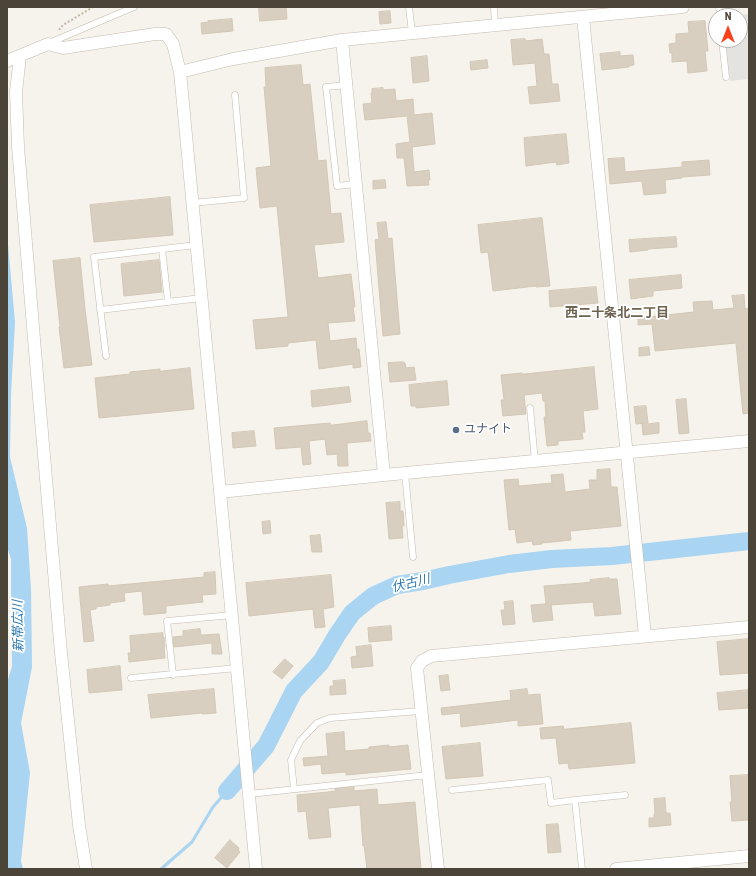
<!DOCTYPE html>
<meta charset="utf-8">
<style>
body{margin:0}
#map{position:relative;width:756px;height:876px;overflow:hidden;background:#f6f3ec;font-family:"Roboto Condensed",sans-serif}
canvas{display:block}
.frame{position:absolute;inset:0;border:8px solid #4b4439;pointer-events:none}
.north{position:absolute;left:708px;top:8px;width:40px;height:40px;box-sizing:border-box;background:#fff;border:1px solid #b7b4b0;border-radius:50%;rotate:0deg;font-size:11px;font-weight:700;line-height:16px;text-align:center;color:#4b4439}
.north::after{content:'';display:block;margin:auto;width:14px;height:18px;background:#fc3f1d;clip-path:polygon(50% 0,100% 100%,50% 72%,0 100%)}
</style>
<div id="map">
<canvas width="756" height="876"></canvas>
<div class="frame"></div>
<div class="north">N</div>
</div>
<script>
const g = document.querySelector('canvas').getContext('2d');
g.lineJoin = 'round';
function fillPath(path, color) { g.fillStyle = color; g.fill(path, 'evenodd'); }
function trace(path, color, width, dash) { g.strokeStyle = color; g.lineWidth = width; g.lineCap = dash ? 'butt' : 'round'; g.setLineDash(dash || []); g.stroke(path); }
function label(font, color, halo, rows, align = 'center') {
  g.font = font + ' "Roboto Condensed","Noto Sans JP",sans-serif'; g.lineWidth = 3.5; g.setLineDash([]); g.textBaseline = 'middle'; g.strokeStyle = halo; g.fillStyle = color; for (const [text, x, y, turn = 0] of rows) {
    g.save(); g.translate(x, y); g.rotate((+turn || 0) * Math.PI / 180); g.textAlign = isNaN(turn) ? turn : align; if (halo) g.strokeText(text, 0, 0); g.fillText(text, 0, 0); g.restore();
  }
}
const parking = new Path2D(`
 M 749,14 L 749,79 L 730,81 L 725,40 L 740,40 L 740,16 L 733,16 Z`);
const water = new Path2D(`
 M 7,233 L 15,322 L 11,395 L 10,457 L 27,528 L 31,589 L 32,667 L 21,723 L 30,773 L 21,861 L 23,869 L 7,869 L 7,683 L 12,666 L 11,588 L 11,559 L 7,547 Z`);
const stream = new Path2D(`
 M 161,869 L 192,842 L 213,807 L 227,791`);
const river = new Path2D(`
 M 227,791 L 266,746 L 294,691 L 321,662 L 337,635 L 352,613 L 373,596 L 397,585 L 423,581 L 449,575 L 509,564 L 552,559 L 612,556 L 749,541`);
const building = new Path2D(`
 M 259,7 L 286,7 L 287,19 L 260,21 Z
 M 390,11 L 391,23 L 380,24 L 379,12 Z
 M 232,19 L 233,31 L 202,34 L 201,23 L 209,22 L 208,21 Z
 M 705,21 L 708,51 L 705,51 L 707,71 L 688,73 L 687,61 L 672,62 L 672,53 L 670,53 L 669,44 L 676,43 L 676,34 L 689,33 L 688,22 Z
 M 525,39 L 526,41 L 542,39 L 544,54 L 549,54 L 552,84 L 558,84 L 560,101 L 530,104 L 528,87 L 537,86 L 535,63 L 513,65 L 511,40 Z
 M 620,52 L 620,56 L 633,55 L 634,65 L 629,66 L 629,67 L 602,70 L 600,54 Z
 M 427,56 L 429,81 L 413,83 L 411,58 Z
 M 487,60 L 488,68 L 471,70 L 470,62 Z
 M 301,65 L 303,85 L 310,84 L 318,161 L 326,160 L 331,214 L 341,213 L 344,242 L 314,245 L 318,278 L 351,274 L 355,307 L 353,307 L 355,321 L 328,323 L 330,341 L 356,338 L 357,349 L 359,349 L 361,367 L 353,368 L 353,364 L 319,369 L 316,340 L 288,343 L 288,346 L 256,349 L 253,320 L 288,317 L 277,206 L 260,208 L 256,168 L 271,166 L 264,87 L 266,87 L 265,68 Z
 M 383,88 L 383,90 L 395,89 L 396,101 L 413,99 L 414,115 L 432,113 L 435,144 L 412,147 L 414,172 L 429,170 L 430,180 L 428,180 L 429,185 L 407,186 L 404,158 L 397,158 L 396,144 L 410,142 L 407,116 L 365,120 L 363,104 L 372,103 L 371,93 L 372,93 L 372,89 Z
 M 566,134 L 569,163 L 557,165 L 556,162 L 526,166 L 524,138 Z
 M 624,158 L 625,172 L 682,167 L 682,162 L 709,160 L 710,175 L 682,177 L 682,178 L 665,180 L 666,193 L 644,195 L 642,182 L 641,181 L 610,184 L 608,159 Z
 M 385,180 L 386,188 L 373,189 L 373,181 Z
 M 170,197 L 173,235 L 94,242 L 90,205 Z
 M 542,218 L 550,286 L 536,287 L 536,286 L 493,291 L 488,252 L 481,253 L 478,225 Z
 M 386,222 L 388,239 L 392,238 L 400,334 L 383,336 L 375,240 L 379,239 L 377,223 Z
 M 676,237 L 677,247 L 648,249 L 648,250 L 630,252 L 629,240 Z
 M 80,258 L 85,309 L 92,365 L 64,368 L 59,327 L 60,327 L 53,261 Z
 M 159,260 L 162,292 L 124,296 L 121,264 Z
 M 681,275 L 682,288 L 653,291 L 653,296 L 631,299 L 629,280 Z
 M 596,287 L 598,303 L 550,307 L 549,291 Z
 M 744,295 L 745,309 L 749,308 L 749,413 L 743,414 L 736,343 L 655,351 L 652,324 L 638,325 L 638,318 L 694,312 L 693,302 L 712,301 L 713,310 L 734,308 L 732,296 Z
 M 649,347 L 650,355 L 639,356 L 639,348 Z
 M 403,362 L 405,363 L 406,368 L 414,367 L 416,380 L 390,382 L 388,363 Z
 M 594,367 L 598,409 L 583,411 L 585,432 L 582,432 L 583,439 L 558,441 L 558,445 L 547,446 L 544,417 L 546,417 L 545,401 L 543,401 L 542,393 L 524,395 L 526,414 L 503,416 L 501,400 L 504,400 L 501,375 L 522,373 L 522,374 Z
 M 190,368 L 194,409 L 99,418 L 95,378 L 130,374 L 130,372 L 160,369 L 160,371 Z
 M 447,381 L 449,405 L 416,408 L 416,406 L 411,406 L 409,385 Z
 M 349,387 L 351,402 L 312,407 L 311,391 Z
 M 686,399 L 689,433 L 679,434 L 676,400 Z
 M 646,406 L 648,423 L 636,424 L 634,407 Z
 M 367,421 L 368,433 L 370,433 L 371,441 L 347,443 L 348,466 L 338,466 L 337,454 L 327,455 L 325,439 L 309,441 L 311,464 L 303,465 L 301,447 L 276,449 L 274,428 L 330,423 L 331,425 Z
 M 659,423 L 659,433 L 643,435 L 642,425 Z
 M 254,431 L 256,446 L 233,448 L 232,433 Z
 M 610,469 L 611,487 L 617,487 L 621,526 L 570,531 L 571,540 L 542,543 L 542,544 L 533,545 L 532,541 L 517,543 L 515,529 L 509,530 L 504,480 L 518,479 L 519,486 L 552,483 L 551,475 L 563,474 L 565,492 L 590,489 L 589,480 L 597,480 L 597,470 Z
 M 400,502 L 400,511 L 403,511 L 404,526 L 402,526 L 403,538 L 389,539 L 386,503 Z
 M 270,521 L 271,533 L 263,534 L 262,522 Z
 M 320,535 L 322,552 L 312,552 L 310,536 Z
 M 215,572 L 216,594 L 202,595 L 203,602 L 166,606 L 166,613 L 144,615 L 142,591 L 124,593 L 125,601 L 110,603 L 110,605 L 96,607 L 96,609 L 90,610 L 94,641 L 84,642 L 79,587 L 108,584 L 108,586 L 204,577 L 204,573 Z
 M 331,575 L 334,607 L 323,609 L 325,627 L 315,628 L 313,609 L 249,616 L 246,583 Z
 M 609,578 L 609,579 L 617,579 L 621,614 L 595,616 L 593,602 L 551,605 L 553,620 L 533,622 L 531,605 L 546,604 L 544,586 L 583,583 L 591,582 L 590,580 Z
 M 513,601 L 515,624 L 503,625 L 501,610 L 505,610 L 504,602 Z
 M 391,626 L 392,640 L 369,642 L 368,628 Z
 M 200,629 L 201,635 L 219,634 L 222,654 L 212,654 L 212,643 L 174,647 L 173,637 L 183,636 L 183,631 Z
 M 163,633 L 163,637 L 164,637 L 165,647 L 164,647 L 165,658 L 129,662 L 128,653 L 131,653 L 130,636 Z
 M 749,639 L 749,673 L 720,675 L 717,642 Z
 M 371,645 L 373,666 L 352,668 L 351,657 L 357,656 L 356,647 Z
 M 285,659 L 293,666 L 282,679 L 273,672 Z
 M 120,666 L 122,690 L 89,693 L 87,670 Z
 M 448,675 L 450,690 L 441,691 L 439,676 Z
 M 345,680 L 346,694 L 330,695 L 330,686 L 334,686 L 333,681 Z
 M 214,689 L 216,713 L 202,714 L 202,713 L 151,718 L 148,695 Z
 M 527,689 L 528,695 L 540,694 L 543,724 L 518,726 L 518,720 L 461,727 L 460,713 L 442,715 L 441,708 L 511,700 L 510,691 Z
 M 749,690 L 749,701 L 747,701 L 748,708 L 719,710 L 717,693 Z
 M 631,723 L 635,763 L 569,769 L 568,763 L 559,764 L 556,738 L 541,739 L 540,728 L 563,726 L 564,729 Z
 M 344,732 L 345,751 L 369,749 L 369,747 L 389,745 L 389,747 L 408,745 L 411,769 L 346,775 L 346,772 L 322,774 L 321,764 L 304,766 L 303,758 L 328,756 L 326,734 Z
 M 480,743 L 483,776 L 446,779 L 442,747 Z
 M 749,775 L 749,820 L 732,821 L 730,802 L 732,802 L 730,776 Z
 M 354,787 L 354,791 L 377,789 L 378,805 L 415,802 L 421,869 L 367,869 L 364,845 L 363,846 L 360,805 L 328,808 L 331,837 L 309,839 L 306,811 L 298,812 L 297,795 L 328,792 L 336,791 L 335,789 Z
 M 665,798 L 666,813 L 670,813 L 671,825 L 649,827 L 649,818 L 654,818 L 654,814 L 655,814 L 654,799 Z
 M 558,824 L 561,852 L 548,853 L 546,825 Z
 M 230,840 L 239,848 L 238,850 L 240,852 L 227,868 L 215,858 Z`);
const path = new Path2D(`
 M 59,30 L 63,25 L 93,7`);
const lane = new Path2D(`
 M 409,7 L 412,33
 M 494,7 L 495,25
 M 719,7 L 720,16
 M 722,40 L 726,77
 M 49,43 L 134,7
 M 347,85 L 326,87 L 337,186 L 356,184
 M 192,203 L 244,198 L 235,95
 M 162,249 L 168,302
 M 100,310 L 201,298
 M 106,356 L 94,257 L 196,245
 M 530,408 L 535,461
 M 405,473 L 413,557
 M 173,675 L 167,621 L 232,615
 M 131,678 L 237,668
 M 294,789 L 291,760 L 300,741 L 317,723 L 330,718 L 421,711
 M 452,790 L 548,780 L 551,803 L 575,800
 M 249,794 L 428,775
 M 582,869 L 575,800 L 625,795`);
const street = new Path2D(`
 M 583,17 L 645,636
 M 342,40 L 384,475
 M 20,56 L 16,92 L 18,147 L 35,351 L 61,653 L 79,825 L 86,869
 M 7,61 L 48,44 L 63,48 L 155,34 L 166,34 L 173,44 L 180,72 L 256,869
 M 180,72 L 233,59 L 342,40 L 683,7
 M 220,492 L 384,475 L 749,441
 M 438,869 L 417,668 L 422,661 L 431,656 L 749,627
 M 616,869 L 749,856`);
const markers = [
 [456,430,4,"#5c6f8a"]
];
const serviceNames = [
 ["ユナイト",464,430]
];
const neighbourhoodNames = [
 ["西二十条北二丁目",617,314]
];
const waterNames = [
 ["伏古川",411,584,-14],
 ["新帯広川",19,626,-91]
];
fillPath(parking, '#e5e3e0');
fillPath(water, '#a9d4f2');
trace(stream, '#a9d4f2', 3);
trace(river, '#a9d4f2', 18);
fillPath(building, '#d8cfc1');
trace(building, '#d3c7b4', 1);
trace(lane, '#c2bbae', 7);
trace(street, '#c2bbae', 13);
trace(path, '#c4b79f', 2, [2, 2]);
trace(lane, '#fff', 6);
trace(street, '#fff', 12);
for (const [x, y, r, color] of markers) { const dot = new Path2D(); dot.arc(x, y, r, 0, 2 * Math.PI); g.fillStyle = color; g.fill(dot); trace(dot, '#fff', 1.5); }
label('12px', '#4e5e75', '#fff', serviceNames, 'left');
label('bold 13px', '#6e6250', '#fff', neighbourhoodNames);
label('italic 13px', '#2e7ab2', '#fff', waterNames);
</script>
